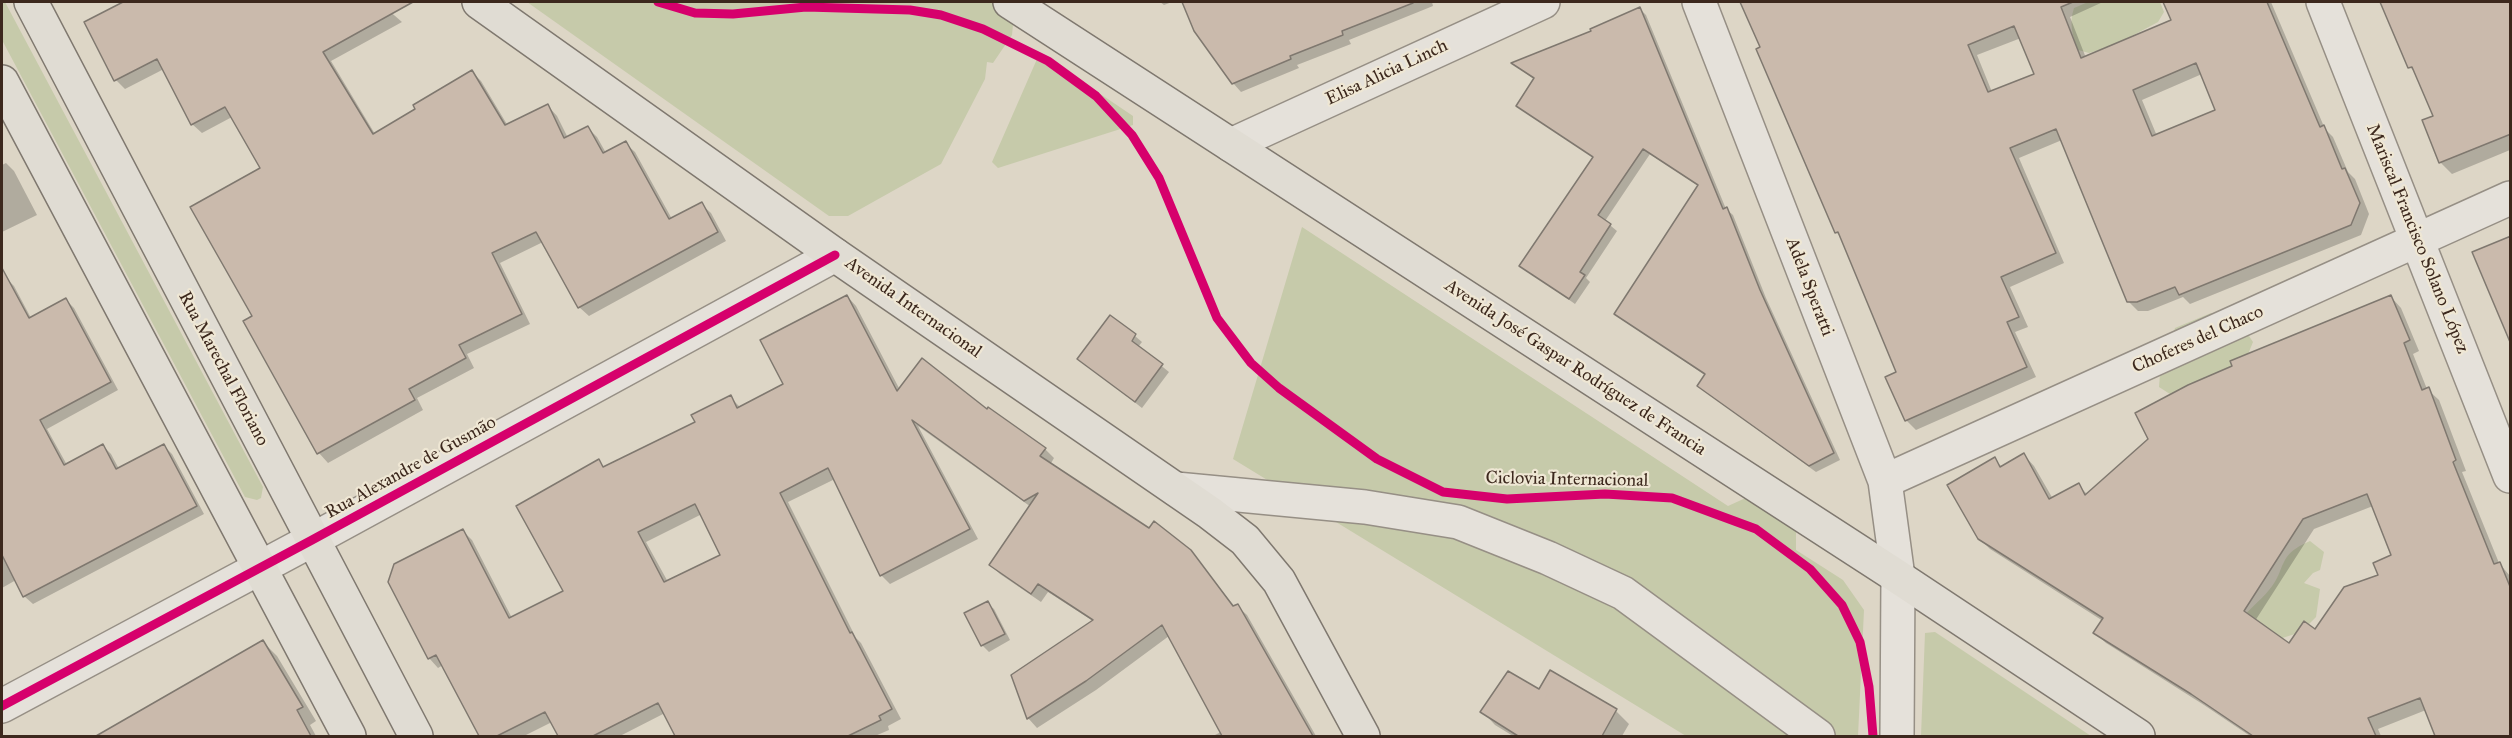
<!DOCTYPE html>
<meta charset="utf-8">
<style>
body{margin:0}
#map{position:relative;width:2512px;height:738px;overflow:hidden;background:#ddd6c6;font-family:"IM FELL Great Primer",serif}
canvas{display:block}
.frame{position:absolute;inset:0;border:3px solid #3c281d;pointer-events:none}
</style>
<div id="map">
<canvas width="2512" height="738"></canvas>
<div class="frame"></div>
</div>
<script>
const g = document.querySelector('canvas').getContext('2d');
g.lineJoin = 'round';
function fillPath(path, color) { g.fillStyle = color; g.fill(path, 'evenodd'); }
function trace(path, color, width, dash) { g.strokeStyle = color; g.lineWidth = width; g.lineCap = dash ? 'butt' : 'round'; g.setLineDash(dash || []); g.stroke(path); }
function label(font, color, halo, rows, align = 'center') {
  g.font = font + ' "IM FELL Great Primer",serif'; g.lineWidth = 4.5; g.setLineDash([]); g.textBaseline = 'middle'; g.strokeStyle = halo; g.fillStyle = color; for (const [text, x, y, turn = 0] of rows) {
    g.save(); g.translate(x, y); g.rotate((+turn || 0) * Math.PI / 180); g.textAlign = isNaN(turn) ? turn : align; if (halo) g.strokeText(text, 0, 0); g.fillText(text, 0, 0); g.restore();
  }
}
const green = new Path2D(`
 M 2,2 L 5,2 L 263,487 L 261,498 L 257,500 L 245,497 L 2,40 Z
 M 527,2 L 1010,2 L 1015,5 L 1012,35 L 993,63 L 987,62 L 985,79 L 941,164 L 848,216 L 829,216 Z
 M 2088,2 L 2160,2 L 2164,12 L 2158,22 L 2115,45 L 2089,53 L 2078,50 C 2072,35 2069,23 2074,8 Z
 M 1044,56 L 1133,116 L 1133,125 L 998,168 L 992,162 L 1037,59 Z
 M 1302,227 L 1728,506 L 1750,496 L 1796,521 L 1796,550 L 1843,580 L 1864,610 L 1858,736 L 1686,736 L 1233,459 Z
 M 2211,313 L 2245,330 L 2253,342 L 2235,386 L 2173,396 L 2159,387 L 2160,374 L 2175,328 Z
 M 2310,541 L 2324,552 L 2320,570 L 2313,573 L 2304,583 L 2320,589 L 2316,617 L 2301,632 L 2270,642 L 2236,624 C 2246,612 2259,602 2269,590 C 2287,569 2276,555 2310,541 Z
 M 1935,632 L 2091,736 L 1921,736 L 1925,633 Z`);
const shadow = new Path2D(`
 M 127,2 L 379,2 L 402,22 L 331,61 L 375,134 L 418,109 L 472,72 L 481,81 L 508,126 L 548,106 L 557,116 L 568,138 L 588,128 L 597,137 L 606,153 L 625,143 L 635,152 L 672,219 L 701,204 L 711,213 L 726,241 L 589,316 L 579,307 L 543,242 L 500,263 L 530,324 L 467,354 L 474,368 L 417,398 L 423,410 L 328,463 L 319,453 L 245,322 L 254,317 L 262,169 L 232,117 L 202,133 L 192,124 L 164,69 L 125,89 L 116,80 L 86,22 Z
 M 1160,2 L 1172,2 L 1164,5 Z
 M 1183,2 L 1432,2 L 1433,6 L 1349,40 L 1351,44 L 1297,65 L 1299,68 L 1241,92 L 1233,83 L 1195,30 Z
 M 1742,2 L 2103,2 L 2070,17 L 2086,58 L 2173,20 L 2165,2 L 2271,2 L 2325,129 L 2333,137 L 2348,172 L 2355,179 L 2369,214 L 2361,235 L 2190,304 L 2183,297 L 2148,311 L 2138,311 L 2128,301 L 2062,140 L 2019,158 L 2064,263 L 2010,287 L 2028,327 L 2015,332 L 2036,377 L 1916,430 L 1906,420 L 1898,373 L 1843,239 L 1836,232 ZM 2021,38 L 2036,75 L 1992,92 L 1977,55 ZM 2202,74 L 2217,111 L 2157,136 L 2142,100 Z
 M 2381,2 L 2510,2 L 2510,150 L 2452,174 L 2440,162 L 2435,116 L 2418,76 L 2410,67 Z
 M 1640,9 L 1646,15 L 1726,209 L 1733,215 L 1766,298 L 1840,460 L 1816,472 L 1706,392 L 1706,376 L 1616,314 L 1699,186 L 1650,154 L 1605,221 L 1617,231 L 1586,278 L 1590,282 L 1575,304 L 1521,266 L 1594,158 L 1518,106 L 1535,80 L 1513,64 L 1593,32 Z
 M 6,163 L 14,171 L 37,215 L 2,232 L 2,165 Z
 M 6,278 L 14,286 L 31,318 L 66,300 L 74,308 L 118,390 L 47,429 L 67,465 L 103,446 L 111,454 L 119,469 L 163,445 L 172,454 L 204,514 L 33,604 L 24,596 L 16,580 L 2,588 L 2,281 Z
 M 847,296 L 856,306 L 900,390 L 987,411 L 1045,449 L 1054,458 L 1050,465 L 1149,530 L 1191,552 L 1235,607 L 1237,606 L 1247,615 L 1316,736 L 1213,736 L 1221,732 L 1169,636 L 1096,690 L 1037,728 L 1028,718 L 1013,675 L 1093,621 L 1048,592 L 1041,602 L 1000,574 L 991,565 L 1031,507 L 918,426 L 978,539 L 890,584 L 881,575 L 835,479 L 788,502 L 856,638 L 861,643 L 901,719 L 888,726 L 889,730 L 875,736 L 677,736 L 665,713 L 620,736 L 560,736 L 552,722 L 524,736 L 481,736 L 443,665 L 438,668 L 429,658 L 463,531 L 472,540 L 512,618 L 565,591 L 599,461 L 605,468 L 697,423 L 730,397 L 741,408 L 786,385 ZM 702,514 L 722,555 L 668,582 L 646,542 Z
 M 2391,297 L 2401,308 L 2419,351 L 2413,354 L 2427,389 L 2439,400 L 2466,471 L 2462,472 L 2499,563 L 2510,576 L 2510,736 L 2437,736 L 2426,710 L 2378,729 L 2381,736 L 2250,736 L 2204,705 L 2106,643 L 2095,633 L 2103,621 L 1990,549 L 1979,538 L 1994,459 L 2002,467 L 2024,455 L 2034,466 L 2053,499 L 2078,485 L 2088,495 ZM 2373,506 L 2393,556 L 2379,576 L 2316,631 L 2289,645 L 2255,621 L 2314,529 Z
 M 1110,317 L 1135,336 L 1142,342 L 1138,347 L 1169,372 L 1142,408 L 1079,359 Z
 M 987,603 L 994,609 L 1010,640 L 989,652 L 982,645 Z
 M 263,642 L 277,656 L 316,721 L 310,725 L 316,736 L 99,736 Z
 M 1539,691 L 1616,711 L 1629,724 L 1622,736 L 1513,736 L 1495,725 L 1482,711 Z`);
const building = new Path2D(`
 M 123,2 L 413,2 L 323,52 L 373,134 L 415,109 L 413,105 L 472,70 L 505,125 L 548,104 L 564,138 L 588,126 L 603,153 L 626,141 L 669,219 L 702,202 L 718,232 L 578,308 L 536,232 L 492,253 L 522,314 L 459,345 L 466,358 L 409,389 L 415,400 L 317,454 L 243,321 L 252,316 L 190,207 L 260,168 L 225,107 L 191,125 L 157,59 L 114,81 L 84,22 Z
 M 1182,2 L 1413,2 L 1413,3 L 1342,31 L 1343,35 L 1290,56 L 1291,59 L 1232,84 L 1194,31 Z
 M 1740,2 L 2073,2 L 2061,7 L 2081,58 L 2171,20 L 2163,2 L 2267,2 L 2320,127 L 2324,125 L 2342,169 L 2345,168 L 2360,203 L 2351,225 L 2179,295 L 2175,287 L 2137,302 L 2127,302 L 2056,129 L 2010,148 L 2056,253 L 2001,277 L 2019,317 L 2007,322 L 2027,367 L 1905,421 L 1885,377 L 1896,372 L 1838,232 L 1835,233 L 1756,49 L 1760,47 ZM 2014,26 L 2034,74 L 1988,92 L 1968,45 ZM 2196,63 L 2215,110 L 2152,136 L 2133,90 Z
 M 2380,2 L 2511,2 L 2511,134 L 2439,163 L 2422,120 L 2433,116 L 2412,67 L 2408,68 Z
 M 1640,7 L 1723,209 L 1727,207 L 1760,290 L 1834,453 L 1809,466 L 1697,386 L 1705,374 L 1614,314 L 1698,185 L 1643,149 L 1598,215 L 1611,224 L 1580,272 L 1585,275 L 1569,299 L 1519,266 L 1593,157 L 1516,106 L 1534,78 L 1511,63 L 1591,31 L 1590,29 Z
 M 2511,236 L 2511,342 L 2510,342 L 2472,252 Z
 M 2,268 L 29,318 L 66,298 L 111,382 L 40,420 L 64,465 L 103,444 L 116,469 L 164,444 L 197,506 L 23,597 L 2,555 Z
 M 847,295 L 897,391 L 922,358 L 987,409 L 988,407 L 1046,448 L 1040,456 L 1149,528 L 1154,521 L 1191,550 L 1233,606 L 1238,604 L 1313,736 L 1222,736 L 1162,625 L 1086,681 L 1027,719 L 1011,675 L 1093,620 L 1038,584 L 1031,594 L 989,565 L 1038,493 L 1024,501 L 912,420 L 970,529 L 880,576 L 828,468 L 780,493 L 850,633 L 852,632 L 892,709 L 879,716 L 881,720 L 848,736 L 675,736 L 658,703 L 593,736 L 558,736 L 545,712 L 497,736 L 479,736 L 436,655 L 428,659 L 388,582 L 394,564 L 463,529 L 509,618 L 563,591 L 516,506 L 599,459 L 603,467 L 695,422 L 691,415 L 731,395 L 737,408 L 783,384 L 760,340 ZM 695,504 L 720,555 L 664,582 L 638,532 Z
 M 2391,295 L 2410,340 L 2404,343 L 2422,390 L 2429,387 L 2456,460 L 2453,462 L 2494,564 L 2500,562 L 2511,589 L 2511,736 L 2435,736 L 2420,698 L 2368,718 L 2376,736 L 2253,736 L 2191,694 L 2093,633 L 2103,618 L 1978,539 L 1947,485 L 1995,457 L 2000,467 L 2024,453 L 2049,499 L 2079,483 L 2085,495 L 2148,439 L 2135,413 L 2188,385 L 2232,366 L 2230,361 ZM 2367,494 L 2391,555 L 2373,563 L 2378,575 L 2344,587 L 2315,629 L 2304,621 L 2289,643 L 2244,611 L 2303,519 Z
 M 1110,315 L 1136,334 L 1132,341 L 1163,364 L 1135,402 L 1077,359 Z
 M 988,601 L 1005,634 L 981,646 L 964,613 Z
 M 263,640 L 303,707 L 297,710 L 311,736 L 96,736 Z
 M 1550,670 L 1617,709 L 1602,736 L 1518,736 L 1480,712 L 1508,671 L 1539,689 Z`);
const minor = new Path2D(`
 M 1699,2 L 1885,481 L 1898,577 L 1897,736
 M 2323,2 L 2510,476
 M 1231,145 L 1543,2
 M 1885,481 L 2510,198
 M 1176,489 L 1365,507 L 1458,522 L 1548,558 L 1623,593 L 1818,736
 M 2,706 L 312,540 L 835,255`);
const major = new Path2D(`
 M 31,2 L 416,736
 M 479,2 L 835,255 L 1210,513 L 1245,540 L 1279,581 L 1363,736
 M 1010,2 L 1898,577 L 2138,736
 M 2,82 L 349,736`);
const cycleway = new Path2D(`
 M 658,2 L 695,13 L 733,14 L 806,7 L 910,10 L 941,15 L 983,29 L 1048,61 L 1096,96 L 1132,135 L 1159,178 L 1217,318 L 1251,363 L 1279,388 L 1377,459 L 1443,492 L 1507,499 L 1605,494 L 1672,498 L 1756,529 L 1810,569 L 1842,605 L 1860,642 L 1869,687 L 1873,736
 M 2,706 L 312,540 L 835,255`);
const streetNames = [
 ["Elisa Alicia Linch",1387,73,-25],
 ["Mariscal Francisco Solano López",2417,239,68],
 ["Adela Speratti",1809,287,69],
 ["Avenida Internacional",913,308,35],
 ["Choferes del Chaco",2198,340,-24],
 ["Avenida José Gaspar Rodríguez de Francia",1575,368,33],
 ["Rua Marechal Floriano",223,369,62],
 ["Rua Alexandre de Gusmão",411,468,-29],
 ["Ciclovia Internacional",1567,480,1]
];
fillPath(green, '#c6caaa');
fillPath(shadow, '#0003');
fillPath(building, '#cabaac');
trace(building, '#7f786f', 1.5);
trace(minor, '#968f85', 36);
trace(major, '#7f786f', 36);
trace(minor, '#e5e1da', 33);
trace(major, '#e0dcd3', 33);
trace(cycleway, '#d6006c', 9);
label('18px', '#3c281d', '#efe7d4', streetNames);
</script>
